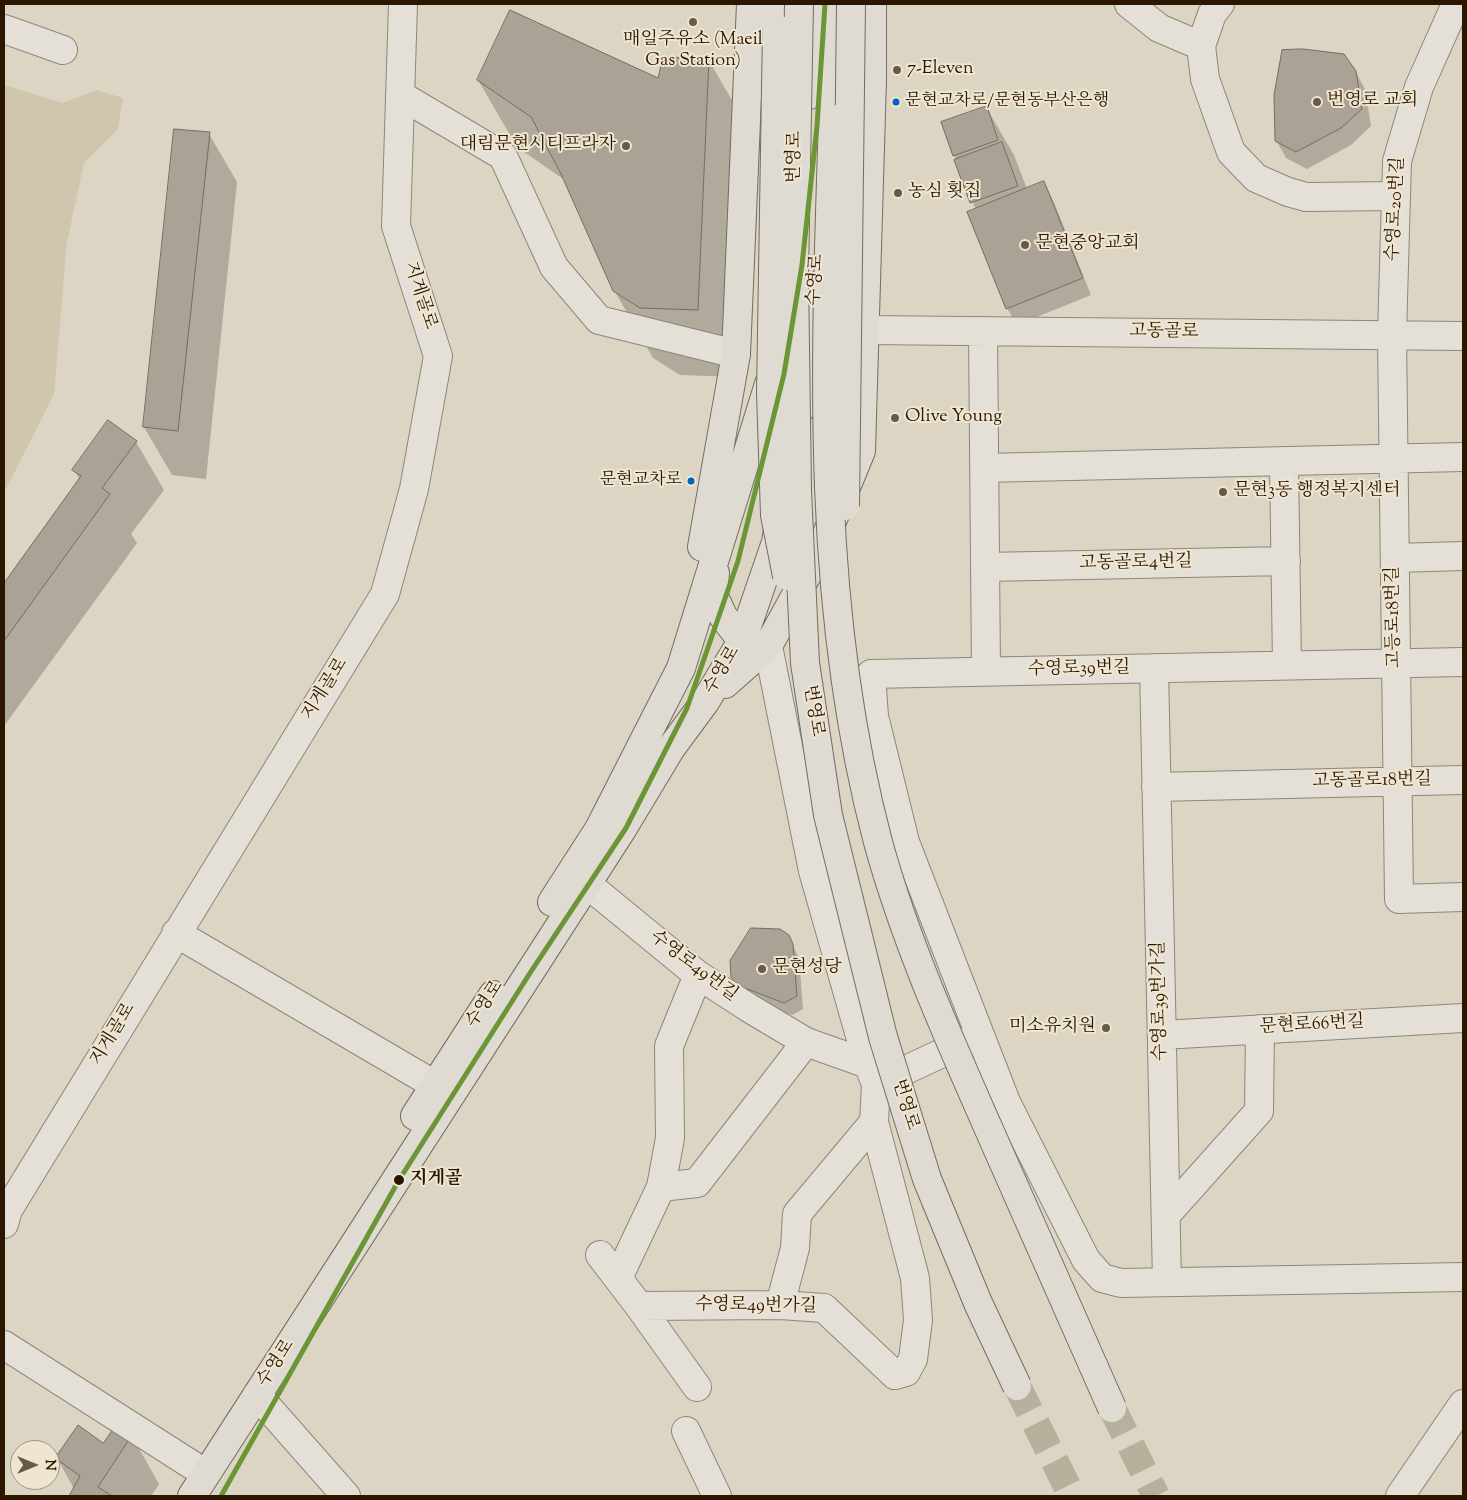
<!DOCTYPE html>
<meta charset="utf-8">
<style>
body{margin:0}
#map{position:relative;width:1467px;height:1500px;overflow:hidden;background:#dcd5c4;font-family:"Sorts Mill Goudy",serif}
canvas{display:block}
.frame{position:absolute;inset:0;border:5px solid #2c1600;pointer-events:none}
.north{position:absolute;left:10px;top:1440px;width:50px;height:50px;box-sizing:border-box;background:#efe6d2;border:1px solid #a1937e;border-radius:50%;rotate:90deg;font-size:14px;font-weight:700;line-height:20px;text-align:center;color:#2c1600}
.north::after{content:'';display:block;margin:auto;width:18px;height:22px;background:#6a5945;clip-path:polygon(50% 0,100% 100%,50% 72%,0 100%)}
</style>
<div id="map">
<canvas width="1467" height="1500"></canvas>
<div class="frame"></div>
<div class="north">N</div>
</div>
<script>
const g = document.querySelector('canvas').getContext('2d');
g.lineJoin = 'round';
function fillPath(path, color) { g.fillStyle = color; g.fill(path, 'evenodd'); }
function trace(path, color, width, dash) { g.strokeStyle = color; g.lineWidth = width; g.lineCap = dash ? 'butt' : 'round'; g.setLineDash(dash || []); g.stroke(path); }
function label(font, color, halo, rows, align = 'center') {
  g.font = font + ' "Sorts Mill Goudy","Noto Serif KR",serif'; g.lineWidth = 4; g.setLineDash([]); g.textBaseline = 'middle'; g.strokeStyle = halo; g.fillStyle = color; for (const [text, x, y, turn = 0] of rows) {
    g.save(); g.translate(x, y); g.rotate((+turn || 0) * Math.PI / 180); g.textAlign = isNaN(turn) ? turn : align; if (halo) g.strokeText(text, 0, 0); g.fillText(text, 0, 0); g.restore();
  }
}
const green = new Path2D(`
 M 4,85 L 62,103 L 97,90 L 123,98 L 118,129 L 84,163 L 67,242 L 54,394 L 4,493 Z`);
const shadow = new Path2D(`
 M 708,59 L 747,126 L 737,377 L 680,375 L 653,358 L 614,290 L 566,181 L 517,147 L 478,80 L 659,80 Z
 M 1355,71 L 1365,89 L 1371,126 L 1351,145 L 1307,169 L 1286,158 L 1276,140 Z
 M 986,107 L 1014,155 L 1027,189 L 1044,183 L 1053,200 L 1091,295 L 1017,325 L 1007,308 L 976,210 L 954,155 Z
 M 209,134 L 237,182 L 206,479 L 172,475 L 144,427 Z
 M 136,442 L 164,490 L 131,534 L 137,543 L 4,726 L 4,585 L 80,480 L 74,470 Z
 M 788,936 L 799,958 L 803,1009 L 792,1015 L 745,998 L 732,977 Z
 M 132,1436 L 159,1484 L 151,1496 L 70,1496 L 74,1489 L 57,1458 Z`);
const building = new Path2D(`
 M 510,10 L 658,78 L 663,57 L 709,58 L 698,310 L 640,308 L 613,291 L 561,174 L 531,117 L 477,80 Z
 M 1303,49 L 1344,54 L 1356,71 L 1362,109 L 1341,128 L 1296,152 L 1275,141 L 1274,95 L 1282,50 Z
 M 987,106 L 998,140 L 953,156 L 941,122 Z
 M 174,129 L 210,132 L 178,431 L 143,427 Z
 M 1002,142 L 1018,186 L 970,203 L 954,160 Z
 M 1044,181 L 1083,278 L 1006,309 L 967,212 Z
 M 108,420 L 137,441 L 102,488 L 110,494 L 4,641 L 4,583 L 81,476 L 72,470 Z
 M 751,928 L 780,929 L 789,935 L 793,944 L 797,996 L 784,1003 L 737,985 L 731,977 L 730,961 Z
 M 117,1424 L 132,1435 L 98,1487 L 112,1496 L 69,1496 L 80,1476 L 55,1458 L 78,1425 L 103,1443 Z`);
const highwayTunnel = new Path2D(`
 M 1017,1386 L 1072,1496
 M 1112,1408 L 1156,1496`);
const minor = new Path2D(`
 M 1129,4 L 1159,28 L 1201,46 L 1205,79 L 1231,152 L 1256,178 L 1288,192 L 1306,197 L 1396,196
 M 1456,4 L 1419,87 L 1397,161 L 1392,335 L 1399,899 L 1463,897
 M 4,29 L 63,50
 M 1201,46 L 1212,14 L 1220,4
 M 400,95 L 503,156 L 554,267 L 599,320 L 736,354
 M 866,330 L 1463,336
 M 983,331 L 986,671
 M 1284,463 L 1287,665
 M 984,468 L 1463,457
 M 1395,558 L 1463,556
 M 985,567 L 1286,561
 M 768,646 L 813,871 L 868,1064 L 876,1084 L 974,1038
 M 1463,662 L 871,674 L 874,716 L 905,842 L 1006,1102 L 1086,1260 L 1102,1278 L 1121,1283 L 1463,1277
 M 1154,668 L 1167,1282
 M 1156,787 L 1463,780
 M 587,884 L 698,975 L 749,1008 L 806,1042 L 868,1064
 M 176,933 L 435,1085
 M 1162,1035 L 1463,1018
 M 661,1187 L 697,1183 L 806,1042
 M 1166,1215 L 1259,1111 L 1260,1029
 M 4,1224 L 8,1210 L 385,594 L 414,489 L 438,356 L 396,226 L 403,4
 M 600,1255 L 639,1306 L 780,1305 L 824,1308 L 895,1375 L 906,1372 L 913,1359 L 918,1320 L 915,1278 L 874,1122 L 876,1084
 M 618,1278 L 661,1187 L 670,1138 L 669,1046 L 698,975
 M 780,1305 L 795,1248 L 797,1214 L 874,1122
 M 639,1306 L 697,1387
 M 4,1345 L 192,1465
 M 257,1395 L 346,1496
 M 686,1431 L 717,1496
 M 1400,1496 L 1463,1404`);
const major = new Path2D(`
 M 809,95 L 814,4
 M 802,407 L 811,362 L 817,286
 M 702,547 L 736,354 L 751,4
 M 715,573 L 713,594 L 723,616 L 742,641 L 756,644
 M 725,684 L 768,646 L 819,553 L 861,451 L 872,79 L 872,4
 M 552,902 L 599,829 L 681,668 L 769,384
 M 415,1116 L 493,995
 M 192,1496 L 621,831 L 671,748 L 705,702 L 742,641 L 776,542 L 779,523`);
const highway = new Path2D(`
 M 777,29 L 778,4
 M 833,119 L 835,4`);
const highwayBridge = new Path2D(`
 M 799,4 L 794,275 L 797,491 L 805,663 L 828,815 L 883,1037 L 927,1179 L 978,1303 L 1017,1386
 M 777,29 L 771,393 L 775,515 L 787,576
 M 833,119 C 825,362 815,605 878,842 C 905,940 946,1032 987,1125 C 1029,1219 1070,1314 1112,1408
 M 845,506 L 851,4`);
const metro1 = new Path2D(`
 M 221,1496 L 399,1180 L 530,973 L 626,828 L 687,708 L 738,561 L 784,374 L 802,265 L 817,126 L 825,4`);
const markers = [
 [693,22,5,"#6a5945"],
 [897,70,5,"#6a5945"],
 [896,102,4.5,"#0065bd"],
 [1317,102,5,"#6a5945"],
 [626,146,5,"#6a5945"],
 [898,193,5,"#6a5945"],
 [1025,245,5,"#6a5945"],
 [895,418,5,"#6a5945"],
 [691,481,4.5,"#0065bd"],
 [1223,492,5,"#6a5945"],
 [762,969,5,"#6a5945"],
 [1106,1028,5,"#6a5945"],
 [399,1180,6,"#2c1600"]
];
const busNames = [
 ["문현교차로/문현동부산은행",905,102],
 ["문현교차로",682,481,"right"]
];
const poiNames = [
 ["매일주유소 (Maeil",693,41,"center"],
 ["Gas Station)",693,62,"center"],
 ["7-Eleven",907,70],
 ["번영로 교회",1327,102],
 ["대림문현시티프라자",616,146,"right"],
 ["농심 횟집",908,193],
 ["문현중앙교회",1035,245],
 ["Olive Young",905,418],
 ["문현3동 행정복지센터",1233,492],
 ["문현성당",772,969],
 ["미소유치원",1096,1028,"right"]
];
const streetNames = [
 ["번영로",796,157,-89],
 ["수영로20번길",1397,209,-87],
 ["수영로",817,280,-86],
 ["지게골로",419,296,72],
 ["고동골로",1164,333,1],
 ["고동골로4번길",1136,564,-1],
 ["고등로18번길",1395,617,-91],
 ["수영로39번길",1079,670,-1],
 ["수영로",723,671,-59],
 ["지게골로",326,690,-58],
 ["번영로",812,711,81],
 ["고동골로18번길",1372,782,-1],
 ["수영로49번길",693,967,37],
 ["수영로39번가길",1161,1001,-91],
 ["수영로",486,1005,-57],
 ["문현로66번길",1312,1026,-3],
 ["지게골로",114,1035,-59],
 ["번영로",904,1105,73],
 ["수영로49번가길",756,1307,1],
 ["수영로",277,1364,-57]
];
const stopNames = [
 ["지게골",410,1180]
];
fillPath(green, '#d0c5ad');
fillPath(shadow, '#0003');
fillPath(building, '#a9a295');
trace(building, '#746c60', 1);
trace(highwayTunnel, '#b9af9d', 28, [28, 14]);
trace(minor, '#8d867a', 30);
trace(major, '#746c60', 30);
trace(highway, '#746c60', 30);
trace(minor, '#e4e0d8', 28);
trace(major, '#dfdbd2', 28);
trace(highway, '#dfdbd2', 28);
trace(highwayBridge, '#746c60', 30, []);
trace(highwayBridge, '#dfdbd2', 28);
trace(metro1, '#6c9536', 5);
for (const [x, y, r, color] of markers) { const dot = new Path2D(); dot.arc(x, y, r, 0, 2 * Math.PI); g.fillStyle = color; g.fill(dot); trace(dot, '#efe6d2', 2); }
label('17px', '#2c1600', '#efe6d2', busNames, 'left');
label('18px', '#2c1600', '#efe6d2', poiNames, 'left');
label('18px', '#2c1600', '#efe6d2', streetNames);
label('bold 18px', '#2c1600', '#efe6d2', stopNames, 'left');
</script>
